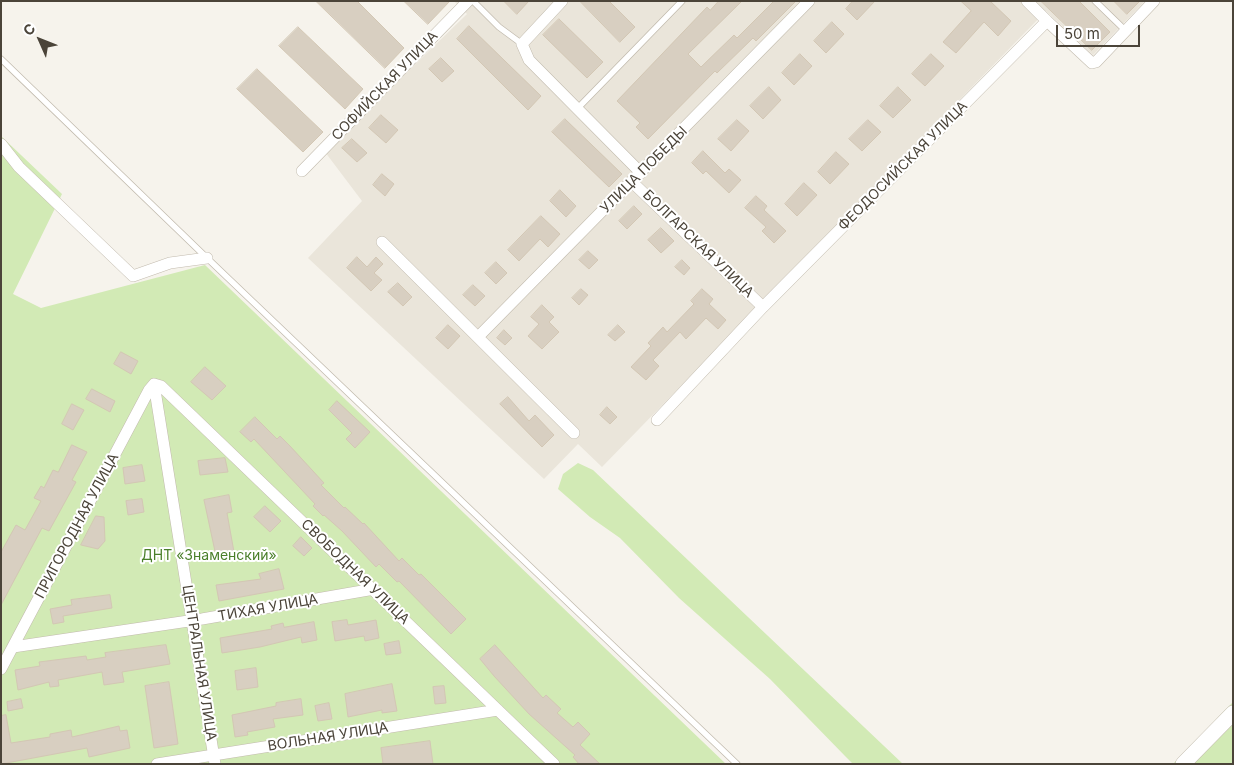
<!DOCTYPE html>
<meta charset="utf-8">
<style>
body{margin:0}
#map{position:relative;width:1234px;height:765px;overflow:hidden;background:#f6f3ec;font-family:Inter,sans-serif}
canvas{display:block}
.frame{position:absolute;inset:0;border:2px solid #4b4439;pointer-events:none}
.north{position:absolute;left:15px;top:15px;width:50px;height:50px;-webkit-text-stroke:4px #fff;paint-order:stroke;rotate:314deg;font-size:14px;font-weight:700;line-height:20px;text-align:center;color:#4b4439}
.north::after{content:'';display:block;margin:auto;width:18px;height:22px;background:#4b4439;clip-path:polygon(50% 0,100% 100%,50% 72%,0 100%)}
.scale{position:absolute;left:1056px;top:25px;width:84px;height:22px;box-sizing:border-box;border:2px solid #4b4439;border-top:0;padding-left:6px;font-size:15px;line-height:18px;white-space:nowrap;color:#4b4439;-webkit-text-stroke:4px #fff;paint-order:stroke}
</style>
<div id="map">
<canvas width="1234" height="765"></canvas>
<div class="frame"></div>
<div class="north">С</div>
<div class="scale">50 m</div>
</div>
<script>
const g = document.querySelector('canvas').getContext('2d');
g.lineJoin = 'round';
function fillPath(path, color) { g.fillStyle = color; g.fill(path, 'evenodd'); }
function trace(path, color, width, dash) { g.strokeStyle = color; g.lineWidth = width; g.lineCap = dash ? 'butt' : 'round'; g.setLineDash(dash || []); g.stroke(path); }
function label(font, color, halo, rows, align = 'center') {
  g.font = font + ' Inter,sans-serif'; g.lineWidth = 4; g.setLineDash([]); g.textBaseline = 'middle'; g.strokeStyle = halo; g.fillStyle = color; for (const [text, x, y, turn = 0] of rows) {
    g.save(); g.translate(x, y); g.rotate((+turn || 0) * Math.PI / 180); g.textAlign = isNaN(turn) ? turn : align; if (halo) g.strokeText(text, 0, 0); g.fillText(text, 0, 0); g.restore();
  }
}
const residential = new Path2D(`
 M 454,1 L 1145,1 L 1093,55 L 1046,11 L 602,467 L 578,444 L 544,479 L 308,258 L 362,201 L 325,152 L 467,14 Z`);
const green = new Path2D(`
 M 1,136 L 62,194 L 13,294 L 41,308 L 205,265 L 726,764 L 1,764 Z
 M 578,463 L 593,470 L 903,764 L 853,764 L 845,756 L 770,679 L 679,598 L 620,538 L 590,517 L 558,489 L 563,474 Z
 M 1233,702 L 1233,764 L 1173,764 Z`);
const building = new Path2D(`
 M 316,1 L 357,1 L 404,48 L 385,68 Z
 M 404,1 L 450,1 L 428,24 Z
 M 504,1 L 529,1 L 517,14 Z
 M 580,1 L 609,1 L 635,27 L 620,42 Z
 M 719,1 L 742,1 L 688,54 L 701,67 L 734,35 L 737,38 L 774,1 L 796,1 L 756,41 L 753,38 L 717,73 L 715,71 L 648,139 L 636,127 L 640,123 L 617,101 L 707,7 L 710,10 Z
 M 853,1 L 875,1 L 857,20 L 846,9 Z
 M 961,1 L 990,1 L 1011,21 L 998,36 L 984,22 L 956,53 L 943,42 L 971,11 Z
 M 1041,1 L 1079,1 L 1110,32 L 1092,50 Z
 M 1114,1 L 1140,1 L 1127,14 Z
 M 559,19 L 603,62 L 587,78 L 543,35 Z
 M 832,22 L 844,34 L 826,53 L 814,41 Z
 M 469,26 L 541,96 L 528,110 L 457,39 Z
 M 298,27 L 363,89 L 345,109 L 279,46 Z
 M 800,54 L 812,66 L 794,85 L 782,73 Z
 M 931,54 L 944,66 L 925,86 L 912,74 Z
 M 441,58 L 454,71 L 442,82 L 429,69 Z
 M 257,69 L 323,132 L 303,152 L 237,89 Z
 M 769,87 L 781,100 L 763,119 L 750,106 Z
 M 898,87 L 911,100 L 893,118 L 880,106 Z
 M 381,115 L 398,130 L 386,143 L 369,128 Z
 M 565,119 L 622,174 L 609,187 L 552,132 Z
 M 737,120 L 749,131 L 731,151 L 718,139 Z
 M 868,120 L 881,132 L 862,151 L 849,139 Z
 M 352,139 L 367,153 L 357,162 L 342,148 Z
 M 703,151 L 725,173 L 729,169 L 741,180 L 729,193 L 706,171 L 703,174 L 692,163 Z
 M 836,152 L 849,164 L 830,184 L 818,172 Z
 M 382,174 L 394,184 L 385,196 L 373,185 Z
 M 804,183 L 817,195 L 797,216 L 785,204 Z
 M 560,190 L 576,206 L 566,217 L 550,201 Z
 M 756,196 L 767,206 L 764,210 L 786,231 L 774,243 L 762,231 L 766,227 L 745,208 Z
 M 634,206 L 642,214 L 627,229 L 619,221 Z
 M 541,216 L 560,234 L 548,247 L 540,239 L 519,261 L 508,250 Z
 M 661,228 L 674,241 L 661,253 L 648,240 Z
 M 588,251 L 598,260 L 589,269 L 579,260 Z
 M 357,257 L 367,267 L 376,257 L 383,264 L 374,273 L 382,280 L 371,291 L 347,268 Z
 M 682,260 L 690,268 L 684,275 L 675,267 Z
 M 496,262 L 507,273 L 496,284 L 485,273 Z
 M 398,283 L 412,297 L 403,306 L 388,292 Z
 M 473,285 L 485,296 L 475,306 L 463,295 Z
 M 581,289 L 588,295 L 579,305 L 572,298 Z
 M 702,289 L 713,299 L 709,304 L 726,320 L 718,329 L 706,318 L 686,339 L 680,332 L 653,360 L 659,366 L 646,380 L 631,367 L 651,346 L 648,343 L 663,327 L 667,332 L 694,304 L 691,301 Z
 M 542,305 L 554,317 L 549,322 L 559,332 L 542,349 L 528,336 L 539,324 L 531,317 Z
 M 448,325 L 460,336 L 448,349 L 436,338 Z
 M 618,325 L 625,332 L 615,341 L 608,335 Z
 M 504,330 L 512,338 L 505,345 L 497,338 Z
 M 121,352 L 138,361 L 131,374 L 114,364 Z
 M 205,367 L 226,386 L 212,400 L 191,382 Z
 M 92,389 L 115,401 L 110,412 L 86,399 Z
 M 508,397 L 529,421 L 535,415 L 554,435 L 542,447 L 500,404 Z
 M 337,401 L 370,432 L 355,448 L 346,439 L 352,433 L 329,410 Z
 M 72,404 L 84,410 L 73,430 L 62,424 Z
 M 607,407 L 617,417 L 610,424 L 600,415 Z
 M 255,417 L 277,439 L 280,436 L 290,446 L 324,483 L 321,485 L 344,508 L 345,507 L 363,524 L 364,523 L 399,561 L 402,558 L 419,575 L 421,574 L 466,619 L 451,634 L 399,581 L 397,582 L 379,564 L 376,567 L 342,531 L 324,515 L 323,516 L 313,506 L 315,504 L 254,439 L 251,442 L 240,432 Z
 M 72,445 L 87,452 L 72,480 L 76,482 L 49,531 L 42,528 L 1,605 L 1,552 L 16,525 L 25,530 L 41,501 L 34,498 L 41,486 L 44,488 L 53,470 L 58,472 Z
 M 225,458 L 228,472 L 200,475 L 198,461 Z
 M 142,465 L 145,481 L 125,484 L 123,468 Z
 M 229,495 L 232,512 L 227,513 L 234,552 L 216,556 L 204,500 Z
 M 142,499 L 144,512 L 128,515 L 126,501 Z
 M 265,506 L 281,521 L 270,532 L 254,517 Z
 M 96,516 L 104,517 L 105,541 L 98,549 L 81,545 Z
 M 301,537 L 312,548 L 304,556 L 293,546 Z
 M 279,569 L 284,589 L 219,601 L 216,585 L 261,579 L 259,574 Z
 M 110,595 L 112,608 L 63,616 L 64,622 L 53,624 L 50,609 L 72,605 L 71,600 Z
 M 347,620 L 348,625 L 376,620 L 379,638 L 365,641 L 364,636 L 335,641 L 332,622 Z
 M 314,622 L 317,640 L 302,643 L 301,637 L 260,647 L 222,653 L 220,638 L 272,629 L 271,626 L 283,623 L 284,627 Z
 M 399,641 L 401,653 L 386,655 L 384,644 Z
 M 166,645 L 170,664 L 122,672 L 124,682 L 104,685 L 102,672 L 58,680 L 59,686 L 50,687 L 49,682 L 18,690 L 15,670 L 40,666 L 39,662 L 86,656 L 87,660 L 106,657 L 105,653 Z
 M 495,645 L 543,698 L 546,695 L 561,709 L 557,713 L 573,727 L 578,722 L 590,734 L 580,745 L 600,764 L 579,764 L 573,757 L 575,755 L 529,714 L 494,676 L 480,659 Z
 M 256,668 L 258,687 L 237,690 L 235,671 Z
 M 169,682 L 178,744 L 154,748 L 145,686 Z
 M 392,684 L 397,711 L 382,713 L 382,710 L 348,717 L 345,694 Z
 M 444,686 L 446,703 L 435,704 L 433,687 Z
 M 21,699 L 23,708 L 8,711 L 7,702 Z
 M 301,699 L 303,715 L 273,719 L 275,727 L 247,732 L 248,735 L 235,737 L 232,715 L 276,706 L 276,703 Z
 M 329,703 L 332,719 L 318,721 L 315,706 Z
 M 6,715 L 11,743 L 50,737 L 50,734 L 71,730 L 72,737 L 119,726 L 120,731 L 127,730 L 130,748 L 89,757 L 87,748 L 1,764 L 1,716 Z
 M 430,741 L 433,764 L 383,764 L 381,748 Z`);
const service = new Path2D(`
 M 473,1 L 499,27 L 522,44
 M 1095,1 L 1126,31
 M 1,59 L 207,258 L 737,764
 M 577,109 L 682,1`);
const minor = new Path2D(`
 M 562,1 L 522,44 L 529,60 L 641,173
 M 1027,1 L 1047,21
 M 1,144 L 19,167 L 133,276 L 170,263 L 207,258
 M 302,171 L 468,1
 M 632,182 L 763,307
 M 382,242 L 574,433
 M 478,337 L 809,1
 M 154,384 L 161,386 L 554,764
 M 154,384 L 215,764
 M 657,420 L 763,307 L 1047,21 L 1092,63 L 1096,62 L 1154,1
 M 13,647 L 202,619 L 374,589
 M 1,669 L 149,390 L 154,384
 M 157,764 L 498,710`);
const tertiary = new Path2D(`
 M 1183,764 L 1233,713`);
const streetNames = [
 ["СОФИЙСКАЯ УЛИЦА",385,86,-46],
 ["ФЕОДОСИЙСКАЯ УЛИЦА",903,166,-45],
 ["УЛИЦА ПОБЕДЫ",644,170,-45],
 ["БОЛГАРСКАЯ УЛИЦА",698,244,44],
 ["ПРИГОРОДНАЯ УЛИЦА",77,526,-62],
 ["СВОБОДНАЯ УЛИЦА",355,572,44],
 ["ТИХАЯ УЛИЦА",268,608,-10],
 ["ЦЕНТРАЛЬНАЯ УЛИЦА",199,663,81],
 ["ВОЛЬНАЯ УЛИЦА",328,737,-9]
];
const parkNames = [
 ["ДНТ «Знаменский»",209,556]
];
fillPath(residential, '#eae5da');
fillPath(green, '#d2eab5');
fillPath(building, '#d8cfc1');
trace(building, '#d3c7b4', 1);
trace(service, '#c2bbae', 7);
trace(minor, '#c2bbae', 12);
trace(tertiary, '#c2bbae', 16);
trace(service, '#fff', 5.5);
trace(minor, '#fff', 11);
trace(tertiary, '#fff', 15);
label('14px', '#4b4439', '#fff', streetNames);
label('14px', '#4a7f2a', '#fff', parkNames);
</script>
